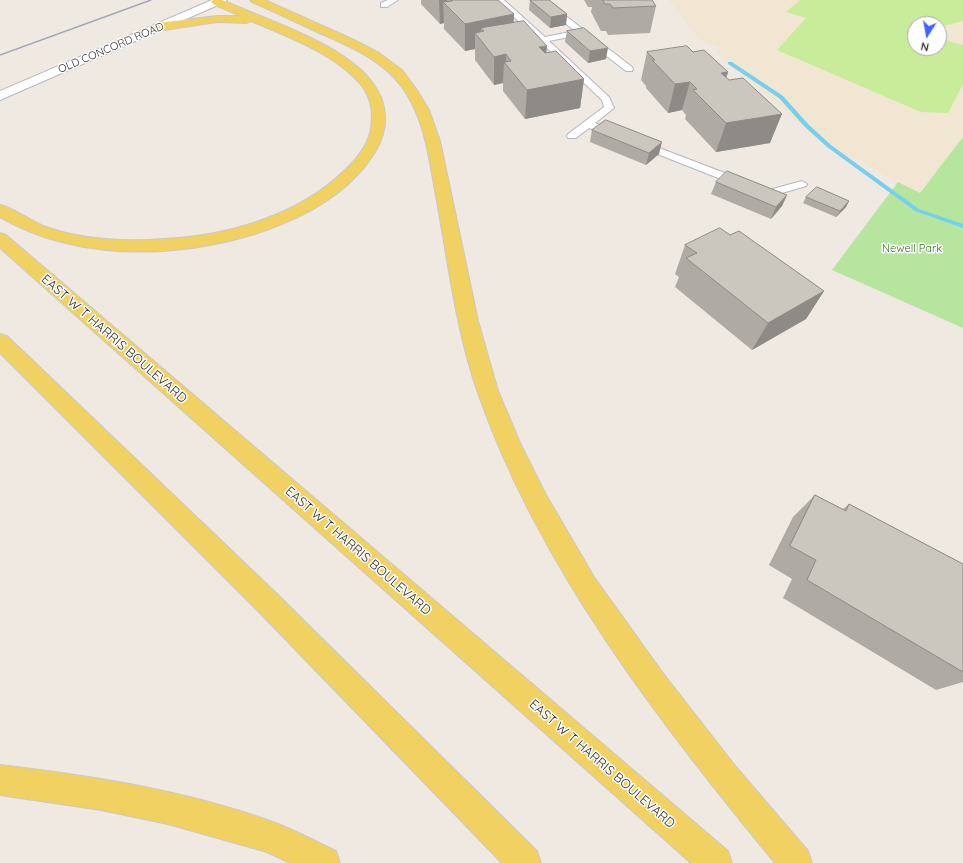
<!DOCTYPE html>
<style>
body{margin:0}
#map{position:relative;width:963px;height:863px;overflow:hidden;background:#efe9e1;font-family:Quicksand,sans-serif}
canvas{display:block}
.north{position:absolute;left:907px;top:16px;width:40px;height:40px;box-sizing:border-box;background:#fff;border:1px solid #ababab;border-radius:50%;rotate:191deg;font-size:11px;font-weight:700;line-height:16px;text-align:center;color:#2e2e2e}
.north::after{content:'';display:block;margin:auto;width:14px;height:18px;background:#4264fb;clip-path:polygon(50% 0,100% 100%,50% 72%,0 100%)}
</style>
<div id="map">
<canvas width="963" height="863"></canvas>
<div class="north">N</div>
</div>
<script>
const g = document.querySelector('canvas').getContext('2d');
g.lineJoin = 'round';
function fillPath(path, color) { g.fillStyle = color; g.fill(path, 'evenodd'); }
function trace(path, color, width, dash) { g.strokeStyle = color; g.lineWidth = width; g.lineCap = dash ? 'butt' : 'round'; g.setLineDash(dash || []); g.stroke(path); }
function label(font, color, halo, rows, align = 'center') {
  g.font = font + ' Quicksand,sans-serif'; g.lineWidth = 3; g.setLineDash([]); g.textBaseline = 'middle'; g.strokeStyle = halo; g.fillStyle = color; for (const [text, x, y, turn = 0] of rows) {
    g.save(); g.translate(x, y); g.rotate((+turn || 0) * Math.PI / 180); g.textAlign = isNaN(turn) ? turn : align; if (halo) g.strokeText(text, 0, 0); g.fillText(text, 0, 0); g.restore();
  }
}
const education = new Path2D(`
 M 669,0 L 963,0 L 963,137 L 920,193 L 824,144 L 716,52 L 720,48 L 699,39 ZM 915,24 L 939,24 L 939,48 L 915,48 Z`);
const green = new Path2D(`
 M 963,137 L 963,328 L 832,270 L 898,182 L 920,193 Z`);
const pitch = new Path2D(`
 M 800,0 L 963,0 L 963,21 L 939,27 L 939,24 L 915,24 L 915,29 L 908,29 L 915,31 L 915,48 L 939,48 L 939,38 L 963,45 L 963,84 L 948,113 L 921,112 L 777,50 L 806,18 L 786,12 Z`);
const stream = new Path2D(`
 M 728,62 L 732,62 L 783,96 L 809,125 L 831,145 L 919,209 L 963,224 L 963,228 L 915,211 L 827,147 L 805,127 L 779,98 L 728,64 Z`);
const service = new Path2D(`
 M 388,0 L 398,0 L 387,7 L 381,7 L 381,3 Z
 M 496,0 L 504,0 L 545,37 L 575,31 L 536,0 L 545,0 L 632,67 L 633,69 L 632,71 L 626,71 L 579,35 L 549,41 L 609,97 L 614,108 L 595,123 L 618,132 L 620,134 L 618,136 L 612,136 L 589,128 L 576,138 L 568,138 L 567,136 L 568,134 L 604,107 L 602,100 Z
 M 641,141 L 769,190 L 802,181 L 807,184 L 806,186 L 768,197 L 764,196 L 637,146 L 636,144 Z`);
const tertiary = new Path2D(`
 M 212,0 L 227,0 L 225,2 L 0,100 L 0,91 Z`);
const primary = new Path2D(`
 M 213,0 L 222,0 C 267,20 342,43 372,82 C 389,104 389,129 375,152 C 335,218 236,246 163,251 C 106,254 50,246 0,217 L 0,205 C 16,209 30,221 46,227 C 83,240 124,242 163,239 C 226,236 297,216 343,172 C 355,161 366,148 370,133 C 374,117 372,99 362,86 C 338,55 287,36 251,21 L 246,23 L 217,22 L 158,31 L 154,30 L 152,27 L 154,24 L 158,23 L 217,16 L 241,16 L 213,4 L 211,2 Z
 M 250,0 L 265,0 L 354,40 L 379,53 L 402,70 L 417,90 L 429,110 L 440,141 L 478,321 L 498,391 L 520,443 L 546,495 L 594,577 L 662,672 L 736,767 L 808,851 L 812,863 L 775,863 C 659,721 539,568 478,393 C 457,333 449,269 438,207 C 430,167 427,121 402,87 C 381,58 346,45 315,31 C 294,21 273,11 252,2 Z
 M 0,233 L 6,235 L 728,851 L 732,863 L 691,863 L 0,248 Z
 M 0,334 L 7,336 L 278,595 L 537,851 L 541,863 L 502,863 L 260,613 L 0,353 Z
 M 0,765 C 92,776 185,790 273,822 C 294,830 315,841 336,851 L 340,863 L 290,863 L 267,852 L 168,824 L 101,810 L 0,795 Z`);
const rail = new Path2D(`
 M 0,55 L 151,0`);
const wall = new Path2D(`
 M 421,0 L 498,0 L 514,23 L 546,52 L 584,79 L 580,108 L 525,119 L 503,91 L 503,83 L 494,85 L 475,60 L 475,49 L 465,51 L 444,29 L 444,23 L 440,24 L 421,4 Z
 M 530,0 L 549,0 L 567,14 L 566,25 L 550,28 L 529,10 Z
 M 584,0 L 652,0 L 656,6 L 650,33 L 608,35 L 606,31 L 601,31 L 591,12 L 592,7 L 588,7 Z
 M 567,31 L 606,59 L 588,63 L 565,42 Z
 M 647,52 L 693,52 L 728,72 L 726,78 L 770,143 L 716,152 L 685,119 L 686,115 L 682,110 L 668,113 L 646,88 L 646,86 L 641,80 Z
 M 592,130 L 659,154 L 646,165 L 590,142 Z
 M 716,182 L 787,195 L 782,206 L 771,219 L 711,194 Z
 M 806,197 L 849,201 L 846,207 L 836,217 L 803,203 Z
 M 730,235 L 824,291 L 806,319 L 752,350 L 675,287 L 679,277 L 675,274 L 685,245 Z
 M 815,495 L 843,509 L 849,504 L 963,564 L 963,682 L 936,690 L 783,598 L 792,579 L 769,565 L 793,517 Z`);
const shadedWall = new Path2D(`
 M 439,0 L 447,0 L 447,6 L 443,2 L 444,23 L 440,24 Z
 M 514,14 L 513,41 L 484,31 L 481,28 L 481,40 L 475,33 L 475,49 L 465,51 L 465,24 Z
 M 567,14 L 566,25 L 550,28 L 551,17 Z
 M 547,46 L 544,74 L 539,47 Z
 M 608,48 L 606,59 L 588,63 L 590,51 Z
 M 506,54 L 506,65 L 504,62 L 503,83 L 494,85 L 494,57 Z
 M 728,72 L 719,101 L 721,73 Z
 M 584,79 L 580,108 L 525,119 L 527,90 Z
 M 690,82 L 682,110 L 668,113 L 675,84 Z
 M 782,114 L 770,143 L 716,152 L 726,123 Z
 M 662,142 L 659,154 L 646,165 L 649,153 Z
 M 787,195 L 782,206 L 771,219 L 776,207 Z
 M 849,201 L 846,207 L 836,217 L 840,211 Z
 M 824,291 L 806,319 L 752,350 L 768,323 Z`);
const building = new Path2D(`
 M 451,0 L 498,0 L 514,14 L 465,24 L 443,2 L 452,1 Z
 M 530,0 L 549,0 L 567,14 L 551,17 Z
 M 603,0 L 652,0 L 656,6 L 613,8 L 610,4 L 605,4 Z
 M 524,21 L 547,46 L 539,47 L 545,53 L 556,51 L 584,79 L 527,90 L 504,62 L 511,61 L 506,54 L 494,57 L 475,33 L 484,31 L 481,28 Z
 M 584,28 L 608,48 L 590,51 L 567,31 Z
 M 687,46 L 693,52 L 704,50 L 728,72 L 721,73 L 729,80 L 743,78 L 782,114 L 726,123 L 693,90 L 697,89 L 690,82 L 675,84 L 652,60 L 655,60 L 647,52 Z
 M 606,120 L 662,142 L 649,153 L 592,130 Z
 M 727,171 L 787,195 L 776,207 L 716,182 Z
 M 817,187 L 849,201 L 840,211 L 806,197 Z
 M 720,228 L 730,235 L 739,231 L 824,291 L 768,323 L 686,258 L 697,253 L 685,245 Z
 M 815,495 L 846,511 L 849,504 L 963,564 L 963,672 L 807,580 L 816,560 L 790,546 Z`);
const farStreetnames = [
 ["OLD CONCORD ROAD",111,48,-23]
];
const farParknames = [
 ["Newell Park",912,249]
];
const streetNames = [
 ["EAST W T HARRIS BOULEVARD",114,339,41],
 ["EAST W T HARRIS BOULEVARD",358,551,41],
 ["EAST W T HARRIS BOULEVARD",602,764,41]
];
fillPath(education, '#f0e6d1');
fillPath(green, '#b6e59e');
fillPath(pitch, '#c9ec9a');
fillPath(stream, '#75cff0');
trace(service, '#b4b7c1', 2);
trace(tertiary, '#b4b7c1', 2);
trace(primary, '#c9c9c9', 2);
fillPath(service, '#fff');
fillPath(tertiary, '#fff');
fillPath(primary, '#f2d163');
trace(rail, '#a3a6b8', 1.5);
fillPath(wall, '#afaba4');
fillPath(shadedWall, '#8e8b86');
fillPath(building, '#cbc7bf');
trace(building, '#8e8b86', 1);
label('11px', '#2e2e2e', '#fff', farStreetnames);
label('11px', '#2c6e1b', '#fff', farParknames);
label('13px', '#2e2e2e', '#fff', streetNames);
</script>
